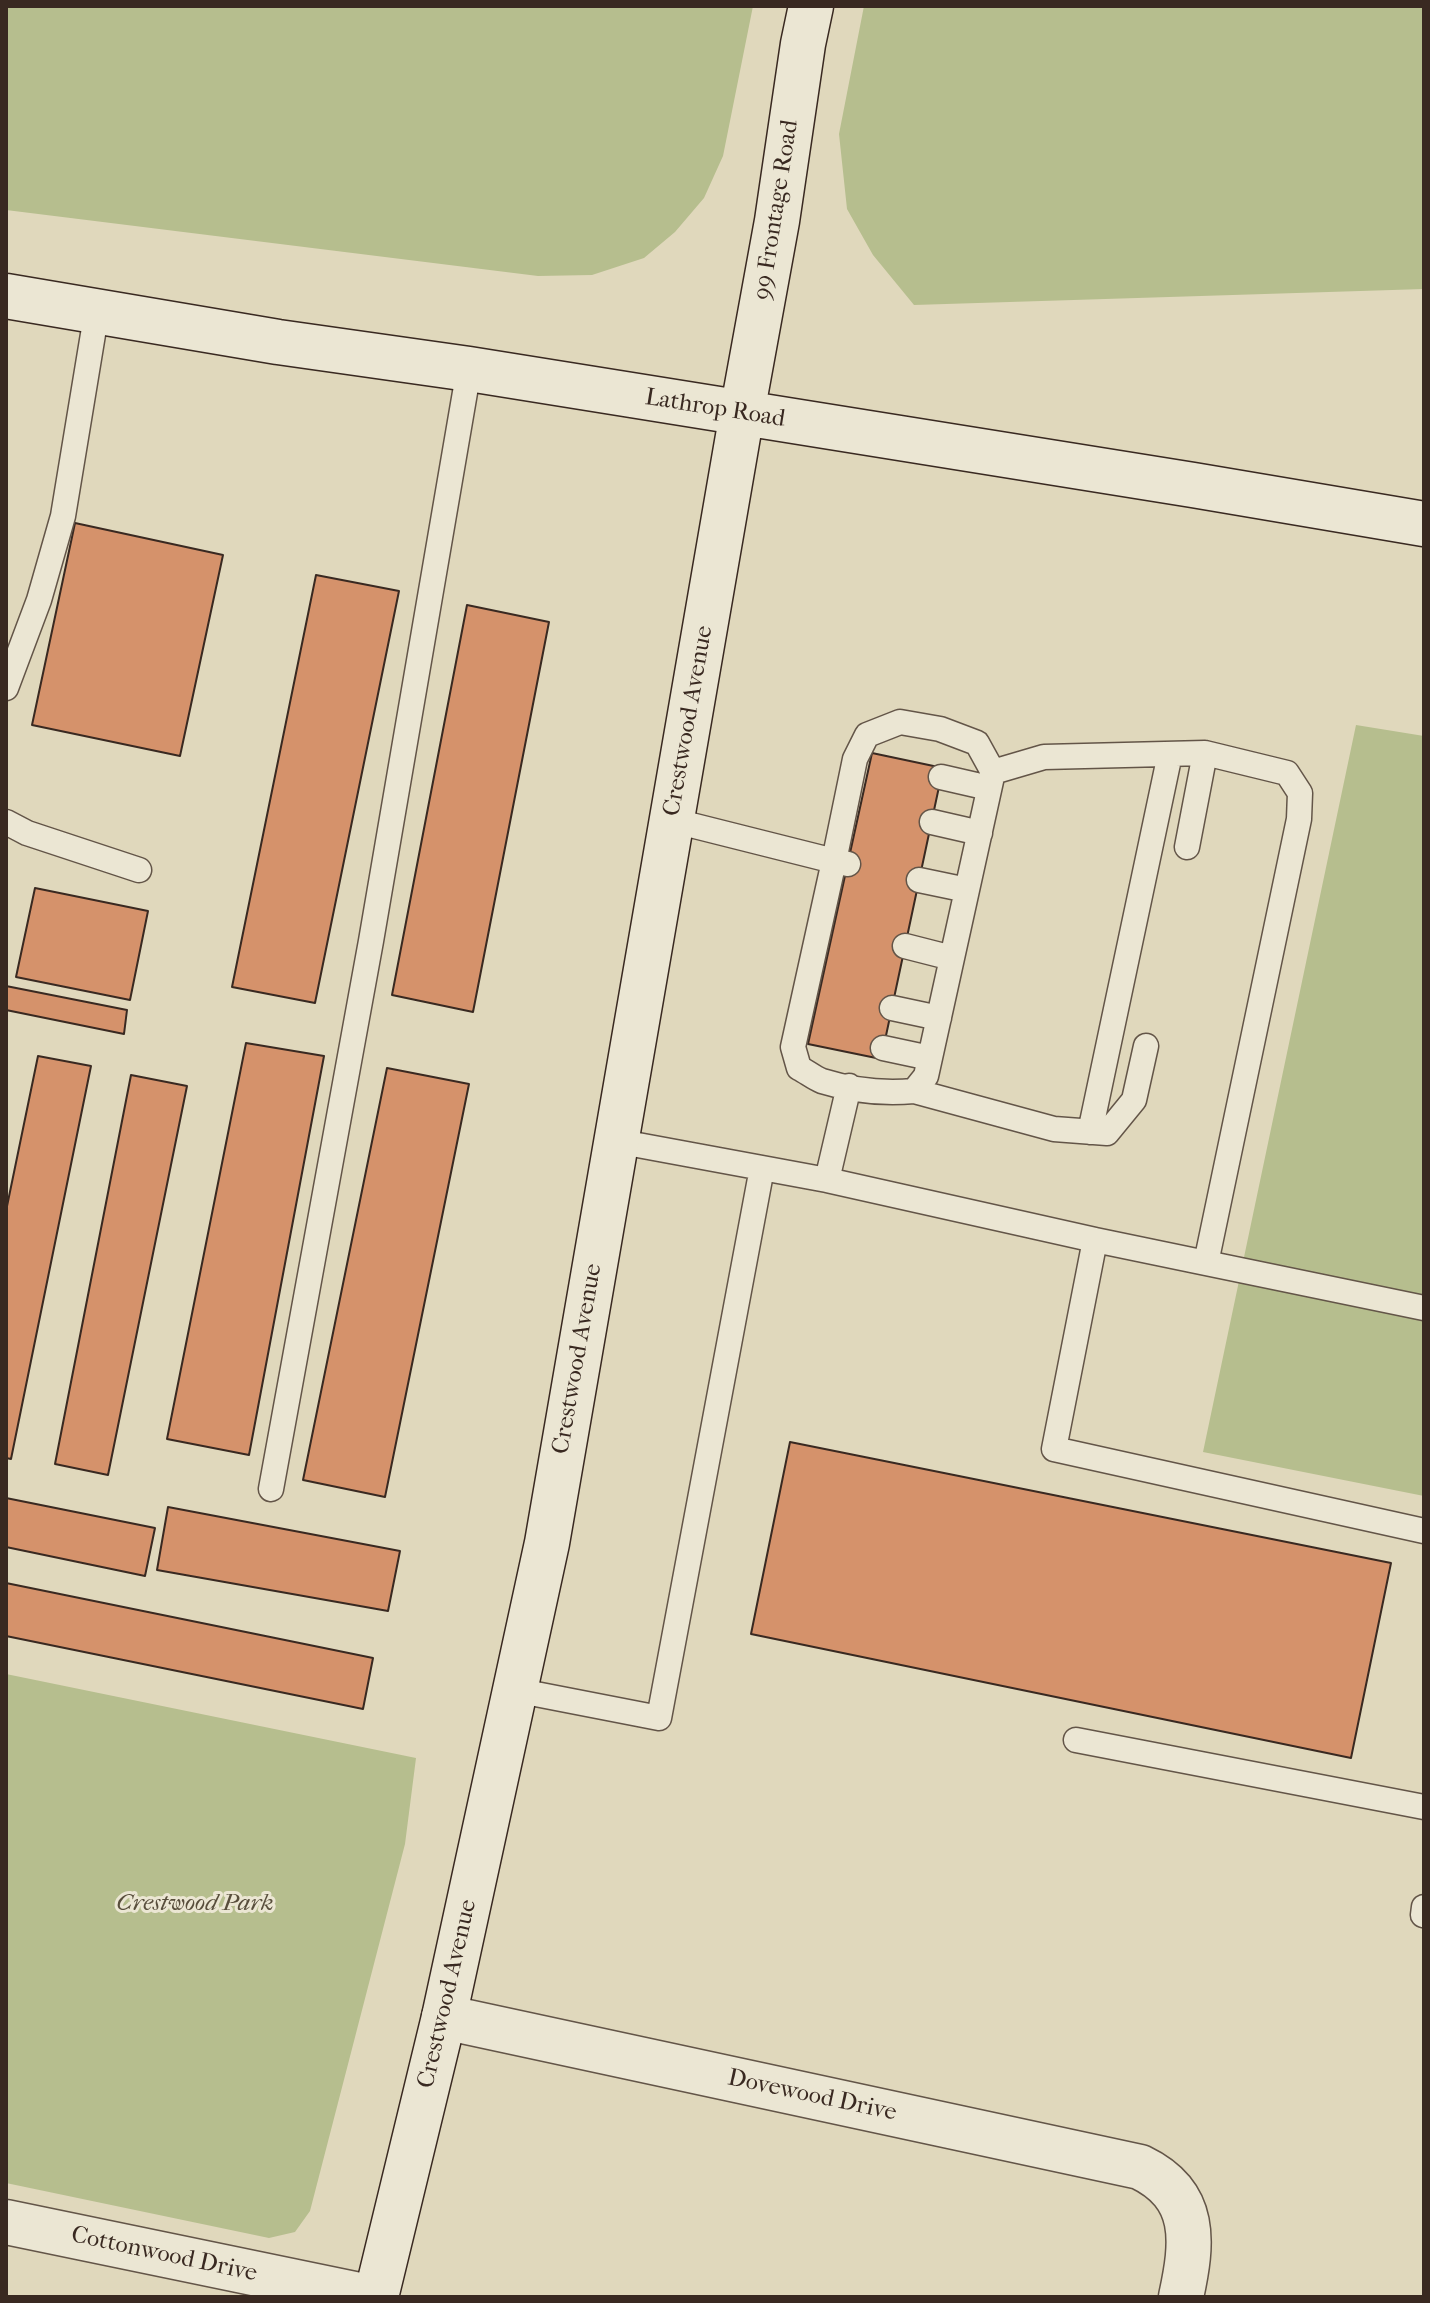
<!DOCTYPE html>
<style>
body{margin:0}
#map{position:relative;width:1430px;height:2303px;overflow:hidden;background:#e0d8bc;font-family:"IM FELL French Canon",serif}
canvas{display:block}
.frame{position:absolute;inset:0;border:8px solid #392921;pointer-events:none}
</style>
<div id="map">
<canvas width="1430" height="2303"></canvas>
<div class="frame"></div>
</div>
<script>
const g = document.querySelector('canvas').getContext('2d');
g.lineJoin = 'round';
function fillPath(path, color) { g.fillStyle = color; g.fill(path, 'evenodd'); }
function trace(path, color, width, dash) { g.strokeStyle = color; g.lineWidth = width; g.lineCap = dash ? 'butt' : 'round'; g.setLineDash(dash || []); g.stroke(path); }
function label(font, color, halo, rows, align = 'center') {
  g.font = font + ' "IM FELL French Canon",serif'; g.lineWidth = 6; g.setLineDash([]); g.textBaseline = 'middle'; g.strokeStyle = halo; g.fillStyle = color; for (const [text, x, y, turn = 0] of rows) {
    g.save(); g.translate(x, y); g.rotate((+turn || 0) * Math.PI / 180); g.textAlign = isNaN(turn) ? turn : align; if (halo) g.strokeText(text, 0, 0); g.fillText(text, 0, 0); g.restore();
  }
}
const green = new Path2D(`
 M 6,6 L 753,6 L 723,156 L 704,198 L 675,232 L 644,258 L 592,275 L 538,276 L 6,210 Z
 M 864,6 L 1424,6 L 1424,289 L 914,305 L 873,255 L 847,209 L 839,134 Z
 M 1356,725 L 1424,736 L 1424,1496 L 1203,1452 Z
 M 6,1674 L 416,1758 L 405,1844 L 310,2211 L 295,2232 L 269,2238 L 6,2183 Z`);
const building = new Path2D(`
 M 75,523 L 223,555 L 180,756 L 32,725 Z
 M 316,575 L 399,591 L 315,1003 L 232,987 Z
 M 467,605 L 549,622 L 473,1012 L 392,995 Z
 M 872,753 L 943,768 L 881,1059 L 808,1044 Z
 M 35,888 L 148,911 L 130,1000 L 16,977 Z
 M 6,986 L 127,1010 L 124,1034 L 6,1010 Z
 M 246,1043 L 324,1056 L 249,1455 L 167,1439 Z
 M 38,1056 L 91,1066 L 11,1459 L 6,1458 L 6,1211 Z
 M 387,1068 L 469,1084 L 385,1497 L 303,1480 Z
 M 131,1075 L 187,1086 L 108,1475 L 55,1464 Z
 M 790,1442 L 1391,1563 L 1351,1758 L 751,1634 Z
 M 6,1498 L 155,1528 L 145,1576 L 6,1547 Z
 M 168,1507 L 400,1551 L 388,1611 L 157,1570 Z
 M 6,1583 L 373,1658 L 363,1709 L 6,1636 Z`);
const lane = new Path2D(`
 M 6,688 L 39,600 L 63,516 L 97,310
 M 993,772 L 1044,757 L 1205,753 L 1287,773 L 1300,793 L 1299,819 L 1206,1263 L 1095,1240
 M 941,777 L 989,788
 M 671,820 L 834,861 L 793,1047 L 799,1068 C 807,1072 814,1078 822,1081 C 851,1090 884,1094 914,1091 L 926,1076 L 993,772 L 977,743 L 940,729 L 900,722 L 867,735 L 855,759 L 834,861 L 848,864
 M 6,822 L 27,833 L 139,870
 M 932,822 L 980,833
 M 1187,847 L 1205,753
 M 919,880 L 967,890
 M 905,946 L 952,958
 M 892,1008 L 939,1018
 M 883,1048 L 930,1058
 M 914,1091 L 1054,1129 L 1107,1133 L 1134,1100 L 1146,1046
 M 1090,1132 L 1170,754
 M 616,1141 L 827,1180 L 1095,1240 L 1054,1449 L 1424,1531
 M 827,1180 L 849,1086
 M 1206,1263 L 1424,1308
 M 271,1489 L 371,941 L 469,369
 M 515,1690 L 659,1718 L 762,1168
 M 1076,1740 L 1424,1807
 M 1423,1915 L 1424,1907`);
const street = new Path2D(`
 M 444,2017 L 1140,2167 C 1198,2195 1193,2242 1181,2297
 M 6,2222 L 369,2297`);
const secondary = new Path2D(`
 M 6,296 L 278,342 L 469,369 L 1193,485 L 1424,524
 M 376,2297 L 444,2017 L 547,1543 L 742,413 L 777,221 L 803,44 L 811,6`);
const streetNames = [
 ["99 Frontage Road",777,210,-81],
 ["Lathrop Road",715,409,9],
 ["Crestwood Avenue",689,721,-80],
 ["Crestwood Avenue",578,1359,-80],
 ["Crestwood Avenue",448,1994,-77],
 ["Dovewood Drive",812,2096,12],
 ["Cottonwood Drive",164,2255,12]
];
const parkNames = [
 ["Crestwood Park",195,1904]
];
fillPath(green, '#b6be8e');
fillPath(building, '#d5926b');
trace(building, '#392921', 2);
trace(lane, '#635548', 27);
trace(street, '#635548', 47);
trace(secondary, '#392921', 47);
trace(lane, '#ebe6d3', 24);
trace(street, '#ebe6d3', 44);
trace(secondary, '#ebe6d3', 44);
label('24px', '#392921', '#ebe6d3', streetNames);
label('italic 24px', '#584e3c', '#ebe6d3', parkNames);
</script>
